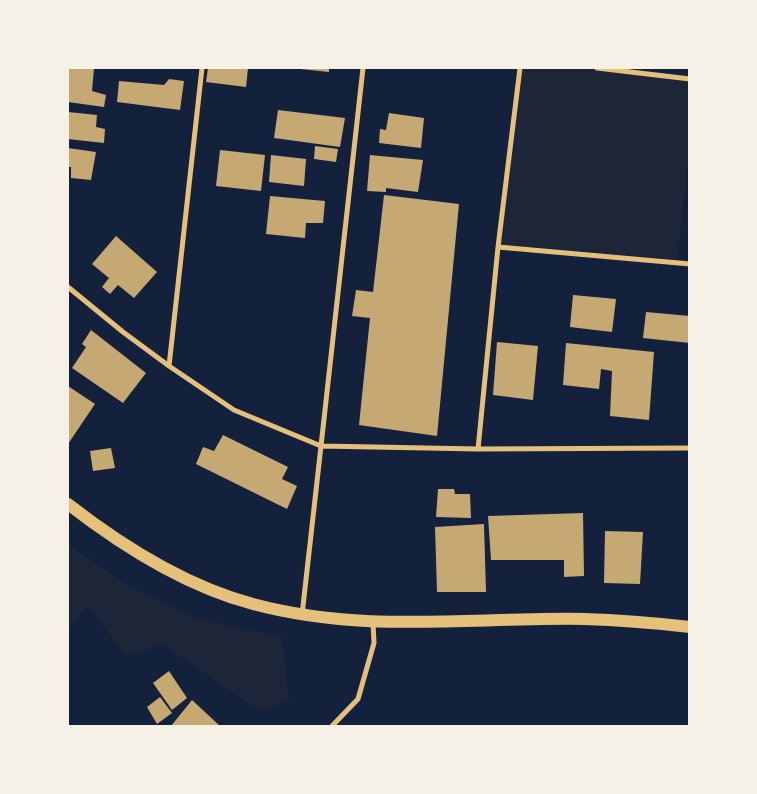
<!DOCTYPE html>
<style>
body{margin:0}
#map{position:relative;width:757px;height:794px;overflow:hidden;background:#14213d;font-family:"Nunito Sans",sans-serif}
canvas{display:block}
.frame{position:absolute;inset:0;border:69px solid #f6f1e7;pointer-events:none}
</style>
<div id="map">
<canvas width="757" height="794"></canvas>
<div class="frame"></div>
</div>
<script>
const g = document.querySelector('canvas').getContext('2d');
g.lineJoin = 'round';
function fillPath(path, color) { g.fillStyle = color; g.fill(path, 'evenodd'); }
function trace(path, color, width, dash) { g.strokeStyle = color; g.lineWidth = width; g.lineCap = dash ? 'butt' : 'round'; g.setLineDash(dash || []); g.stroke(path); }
const green = new Path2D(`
 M 520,68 L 597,68 L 689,79 L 689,151 L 677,263 L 498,247 Z
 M 68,544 L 128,586 L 199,618 L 282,638 L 289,700 L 262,712 L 162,644 L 127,657 L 88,605 L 68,630 Z`);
const building = new Path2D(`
 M 68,68 L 94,68 L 92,91 L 106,95 L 104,107 L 68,102 Z
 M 208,68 L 248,68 L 246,87 L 206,82 Z
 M 291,68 L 329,68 L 329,72 Z
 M 169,79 L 184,81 L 180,110 L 117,102 L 119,81 L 164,85 Z
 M 278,110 L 345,118 L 340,147 L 274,138 Z
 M 68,112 L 97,115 L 96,127 L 105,129 L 104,143 L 68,139 Z
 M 389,113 L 424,118 L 421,148 L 379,143 L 380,129 L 386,130 Z
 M 315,146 L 338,149 L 336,162 L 314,159 Z
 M 68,148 L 96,152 L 91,180 L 71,178 L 71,167 L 68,167 Z
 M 220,150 L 265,155 L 261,191 L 216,186 Z
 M 271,155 L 306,159 L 304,186 L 269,182 Z
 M 370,155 L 423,160 L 418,192 L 386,188 L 386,192 L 367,191 Z
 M 384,195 L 459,204 L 437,436 L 359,425 L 370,318 L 352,316 L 356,290 L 373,292 Z
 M 270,196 L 325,201 L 323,223 L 306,223 L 305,238 L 266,234 Z
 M 116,236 L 157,272 L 134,298 L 118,285 L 110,294 L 102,287 L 109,278 L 92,264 Z
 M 573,295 L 616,299 L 612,332 L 570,327 Z
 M 646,312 L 690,316 L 690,343 L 643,338 Z
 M 91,330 L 146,373 L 123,403 L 72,368 L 86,347 L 82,344 Z
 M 497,342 L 538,346 L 533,400 L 493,395 Z
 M 566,343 L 654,352 L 649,420 L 610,416 L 612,371 L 601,369 L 599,389 L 563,385 Z
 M 68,386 L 95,404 L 68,444 Z
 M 223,435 L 288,467 L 282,479 L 297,486 L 287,509 L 196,464 L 203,447 L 214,451 Z
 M 111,448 L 115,468 L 93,471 L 90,451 Z
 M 438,489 L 454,489 L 455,494 L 470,494 L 471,518 L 436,517 Z
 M 583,513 L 584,576 L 564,577 L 564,560 L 491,560 L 488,516 Z
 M 484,524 L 486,592 L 437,592 L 435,527 Z
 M 605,531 L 643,532 L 640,584 L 604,583 Z
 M 169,671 L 187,698 L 172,710 L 153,683 Z
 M 160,697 L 172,713 L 157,724 L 147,707 Z
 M 192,700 L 220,726 L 171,726 Z`);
const minor = new Path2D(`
 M 363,68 L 321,446 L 478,449 L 498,247 L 520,68
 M 597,68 L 690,79
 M 498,247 L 690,264
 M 68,287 L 123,332 L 169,366 L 202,68
 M 169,366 L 234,410 L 321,446 L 302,615
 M 478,449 L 690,448
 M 332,726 L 358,699 L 374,643 L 373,623`);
const primary = new Path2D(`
 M 68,504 C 122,546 185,586 253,604 C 365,634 470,617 584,619 C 619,620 655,623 690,627`);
fillPath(green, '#1d2539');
fillPath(building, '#c6a872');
trace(minor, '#e5c07b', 5);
trace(primary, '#e5c07b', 12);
</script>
